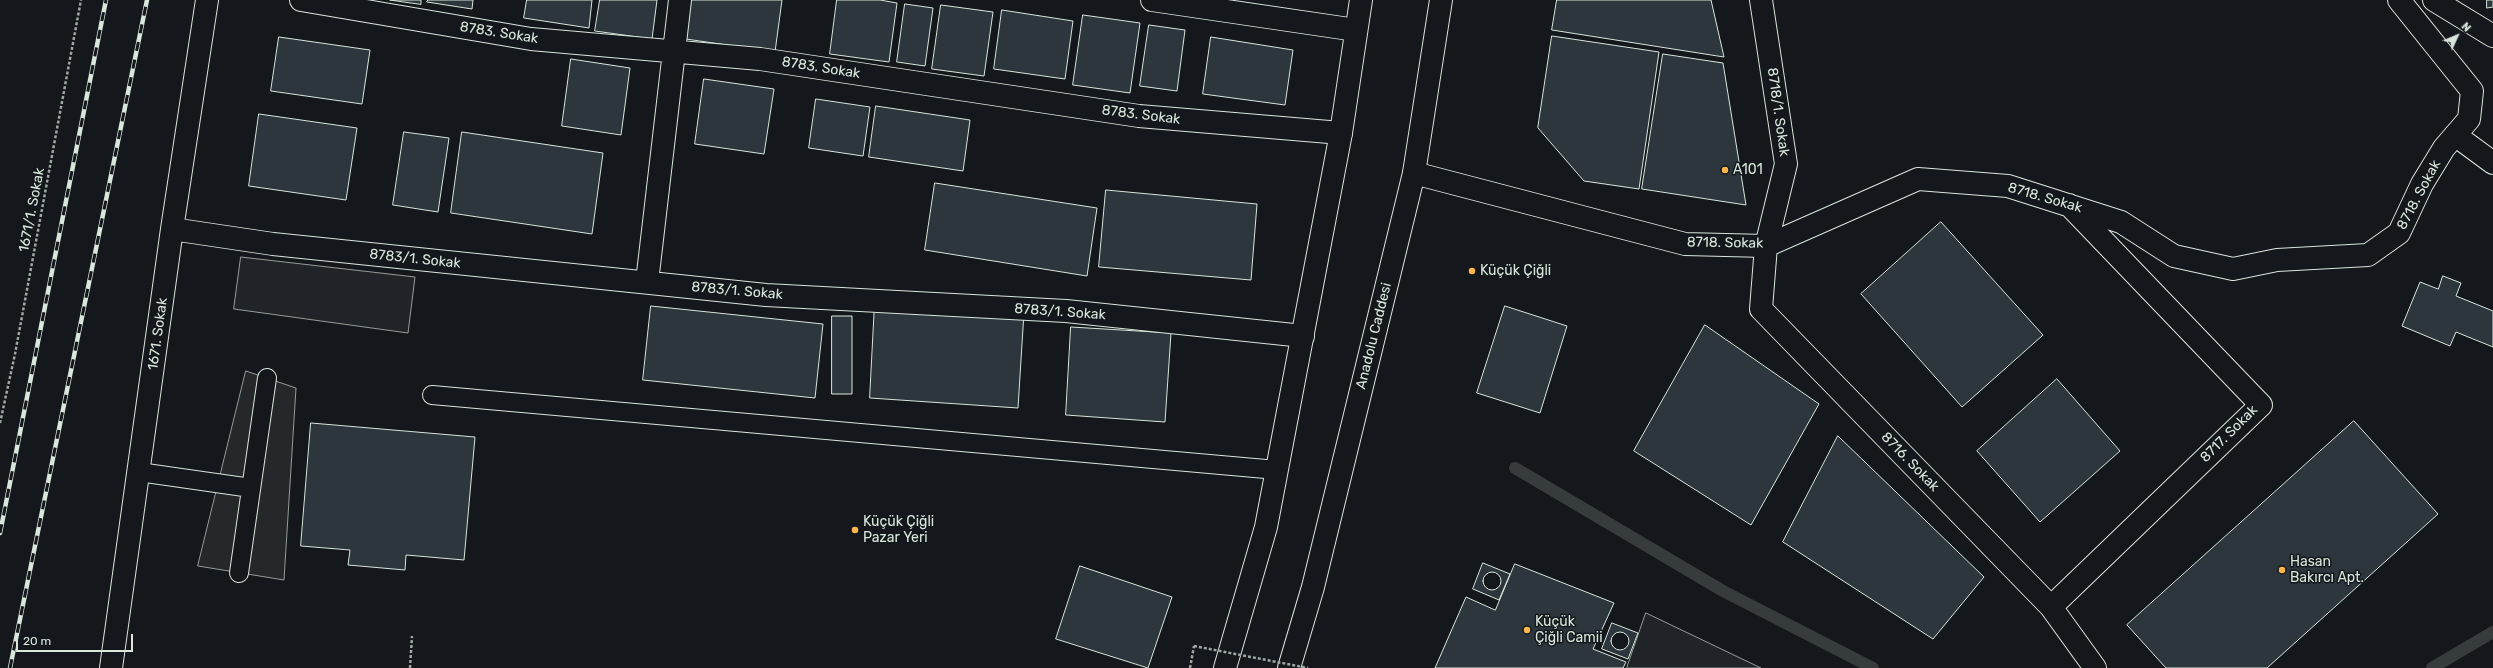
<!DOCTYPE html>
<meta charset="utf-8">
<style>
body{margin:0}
#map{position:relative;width:2493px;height:668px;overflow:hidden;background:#14181c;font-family:Rubik,sans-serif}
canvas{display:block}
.north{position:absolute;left:2437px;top:16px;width:40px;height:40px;-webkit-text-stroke:3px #14181c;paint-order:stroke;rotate:46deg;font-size:11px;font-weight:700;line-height:16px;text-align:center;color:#d8e6dc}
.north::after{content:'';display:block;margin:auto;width:14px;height:18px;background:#d8e6dc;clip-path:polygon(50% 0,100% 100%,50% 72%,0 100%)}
.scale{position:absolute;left:16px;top:634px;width:117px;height:18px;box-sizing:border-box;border:2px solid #d8e6dc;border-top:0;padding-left:5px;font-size:12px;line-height:14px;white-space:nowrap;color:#d8e6dc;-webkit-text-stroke:3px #14181c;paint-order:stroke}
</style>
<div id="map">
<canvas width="2493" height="668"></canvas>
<div class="north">N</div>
<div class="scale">20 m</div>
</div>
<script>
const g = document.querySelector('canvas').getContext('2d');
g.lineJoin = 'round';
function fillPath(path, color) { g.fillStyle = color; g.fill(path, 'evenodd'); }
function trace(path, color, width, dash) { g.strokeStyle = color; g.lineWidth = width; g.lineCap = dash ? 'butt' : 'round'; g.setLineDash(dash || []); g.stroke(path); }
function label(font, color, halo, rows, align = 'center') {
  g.font = font + ' Rubik,sans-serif'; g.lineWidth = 3; g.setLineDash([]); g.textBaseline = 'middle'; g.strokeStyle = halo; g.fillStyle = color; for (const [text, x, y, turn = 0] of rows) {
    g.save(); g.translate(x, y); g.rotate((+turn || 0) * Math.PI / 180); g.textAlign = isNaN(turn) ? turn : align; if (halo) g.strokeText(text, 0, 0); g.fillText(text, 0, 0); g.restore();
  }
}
const green = new Path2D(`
 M 241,257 L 415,277 L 408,333 L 234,309 Z
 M 1646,613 L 1761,668 L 1627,668 Z`);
const parking = new Path2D(`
 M 246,371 L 296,388 L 284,580 L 198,566 Z`);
const stream = new Path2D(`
 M 1515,468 L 1723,591 L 1873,668
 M 2432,668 L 2493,632`);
const building = new Path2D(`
 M 390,0 L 421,0 L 421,4 Z
 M 428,0 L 473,0 L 472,9 L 427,2 Z
 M 527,0 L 592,0 L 589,28 L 524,18 Z
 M 600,0 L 657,0 L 652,39 L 595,31 Z
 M 691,0 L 782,0 L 775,52 L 686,39 Z
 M 837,0 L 880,0 L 897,3 L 889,62 L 830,54 Z
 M 1557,0 L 1711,0 L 1724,57 L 1552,30 Z
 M 2487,0 L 2493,0 L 2493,7 L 2487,8 Z
 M 905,4 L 933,8 L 925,66 L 897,62 Z
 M 941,5 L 993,12 L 984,76 L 932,69 Z
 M 1002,10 L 1073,21 L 1065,79 L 994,69 Z
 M 1083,15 L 1140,23 L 1130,93 L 1073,85 Z
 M 1149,25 L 1185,30 L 1177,91 L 1140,86 Z
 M 1552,36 L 1659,52 L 1639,189 L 1584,181 L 1538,128 Z
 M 279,37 L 370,50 L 362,104 L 271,91 Z
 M 1211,37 L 1293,50 L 1285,105 L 1203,94 Z
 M 1663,54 L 1723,63 L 1746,205 L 1642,189 Z
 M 571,59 L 630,68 L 621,135 L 562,126 Z
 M 704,79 L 774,89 L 764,154 L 695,144 Z
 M 816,99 L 870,107 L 863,156 L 809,148 Z
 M 876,106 L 970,120 L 963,171 L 869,157 Z
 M 259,114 L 357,128 L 346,200 L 249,186 Z
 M 404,132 L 449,138 L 438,212 L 393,205 Z
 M 462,132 L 603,153 L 592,234 L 451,213 Z
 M 935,183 L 1097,208 L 1087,276 L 925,250 Z
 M 1106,190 L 1257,204 L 1251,280 L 1099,267 Z
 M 1941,222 L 2043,335 L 1962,407 L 1861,294 Z
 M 2443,276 L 2461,283 L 2456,296 L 2493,311 L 2493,347 L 2456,332 L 2450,346 L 2402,326 L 2420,282 L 2438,289 Z
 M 875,302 L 1024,312 L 1018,408 L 870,398 Z
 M 651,306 L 823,324 L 815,398 L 643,380 Z
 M 1505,306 L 1567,326 L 1540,413 L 1477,393 Z
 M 832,316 L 852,316 L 852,394 L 832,394 Z
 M 1705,325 L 1819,404 L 1751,525 L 1634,451 Z
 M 1071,327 L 1171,333 L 1165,422 L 1066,415 Z
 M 2057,379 L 2120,451 L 2040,522 L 1977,451 Z
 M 2354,421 L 2438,514 L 2267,668 L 2166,668 L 2127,625 Z
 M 311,423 L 475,437 L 464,560 L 406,555 L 405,570 L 348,565 L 350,550 L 301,546 Z
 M 1838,436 L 1984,577 L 1933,639 L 1783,542 Z
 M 1483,563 L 1510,574 L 1499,600 L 1473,589 Z
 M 1515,564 L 1614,603 L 1593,649 L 1626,662 L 1623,668 L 1435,668 L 1466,597 L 1495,610 Z
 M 1080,566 L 1172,597 L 1148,668 L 1056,639 Z
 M1483 581a9 9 0 1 1 18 0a9 9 0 1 1-18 0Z
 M 1612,623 L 1638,633 L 1628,659 L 1602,649 Z
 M1611 641a9 9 0 1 1 18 0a9 9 0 1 1-18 0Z`);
const path = new Path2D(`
 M 0,423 L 15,354 L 81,0
 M 410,668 L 412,636
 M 1190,668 L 1194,646`);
const lane = new Path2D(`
 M 432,395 L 1277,470
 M 139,472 L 251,488
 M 239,573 L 267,378`);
const street = new Path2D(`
 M 301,0 L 531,39 L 760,59 L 1139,116 L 1341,133
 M 1152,0 L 1356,30
 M 1761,0 L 1786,164 L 1766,246 L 1761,309 L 2051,607 L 2095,668
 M 2434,0 L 2493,36
 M 2455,135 L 2493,163
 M 1414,173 L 1685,244 L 1766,246 L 1918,179 L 2008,186 L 2121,222 L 2174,256 L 2233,269 L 2277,260 L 2368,255 L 2399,233 L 2422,184 L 2444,148 L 2469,119 L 2472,91 L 2399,0
 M 172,229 L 273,244 L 766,295 L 1066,311 L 1303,336
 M 647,282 L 680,0
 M 2051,607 L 2261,405 L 2069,205
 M 111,668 L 172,229 L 207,0`);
const highway = new Path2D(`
 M 1225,668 L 1266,527 L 1341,133 L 1361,0
 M 1289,668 L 1313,587 L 1414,173 L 1441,0`);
const rail = new Path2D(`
 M 0,533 L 106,0
 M 10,668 L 147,0`);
const pathBridge = new Path2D(`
 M 1194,646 L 1308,668`);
const markers = [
 [1725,170,4,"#ffb74d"],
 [1472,271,4,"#ffb74d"],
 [855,530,4,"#ffb74d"],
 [2282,570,4,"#ffb74d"],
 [1527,630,4,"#ffb74d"]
];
const streetNames = [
 ["8783. Sokak",499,33,9],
 ["8783. Sokak",821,68,9],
 ["8718/1. Sokak",1778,112,82],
 ["8783. Sokak",1141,115,7],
 ["8718. Sokak",2419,195,-62],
 ["8718. Sokak",2045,198,16],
 ["1671/1. Sokak",32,210,-79],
 ["8718. Sokak",1725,243,1],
 ["8783/1. Sokak",415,259,6],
 ["8783/1. Sokak",737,291,5],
 ["8783/1. Sokak",1060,312,4],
 ["1671. Sokak",158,334,-82],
 ["Anadolu Caddesi",1374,336,-76],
 ["8717. Sokak",2229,434,-45],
 ["8716. Sokak",1910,462,46]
];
const poiNames = [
 ["A101",1733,170],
 ["Küçük Çiğli",1480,271],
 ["Küçük Çiğli",863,522],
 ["Pazar Yeri",863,538],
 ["Hasan",2290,562],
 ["Bakırcı Apt.",2290,578],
 ["Küçük",1535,622],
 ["Çiğli Camii",1535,638]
];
fillPath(green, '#202428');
trace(green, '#939e99', 1);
fillPath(parking, '#24282b');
trace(parking, '#939e99', 1);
trace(stream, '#363b3e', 12);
fillPath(building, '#2c363c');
trace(building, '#d8e6dc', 1);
trace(lane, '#d8e6dc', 20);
trace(street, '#d8e6dc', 24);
trace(highway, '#d8e6dc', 24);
trace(path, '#9da8a2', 2.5, [3, 2]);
trace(lane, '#14181c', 18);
trace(street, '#14181c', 22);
trace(highway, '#14181c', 22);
trace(rail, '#d8e6dc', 4.5);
trace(rail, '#14181c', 3, [9]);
trace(pathBridge, '#9da8a2', 2.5, [3, 2]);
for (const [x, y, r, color] of markers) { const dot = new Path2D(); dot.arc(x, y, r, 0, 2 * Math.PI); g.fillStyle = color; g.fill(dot); trace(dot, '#14181c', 1.5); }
label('14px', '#d8e6dc', '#14181c', streetNames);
label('14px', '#d8e6dc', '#14181c', poiNames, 'left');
</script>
